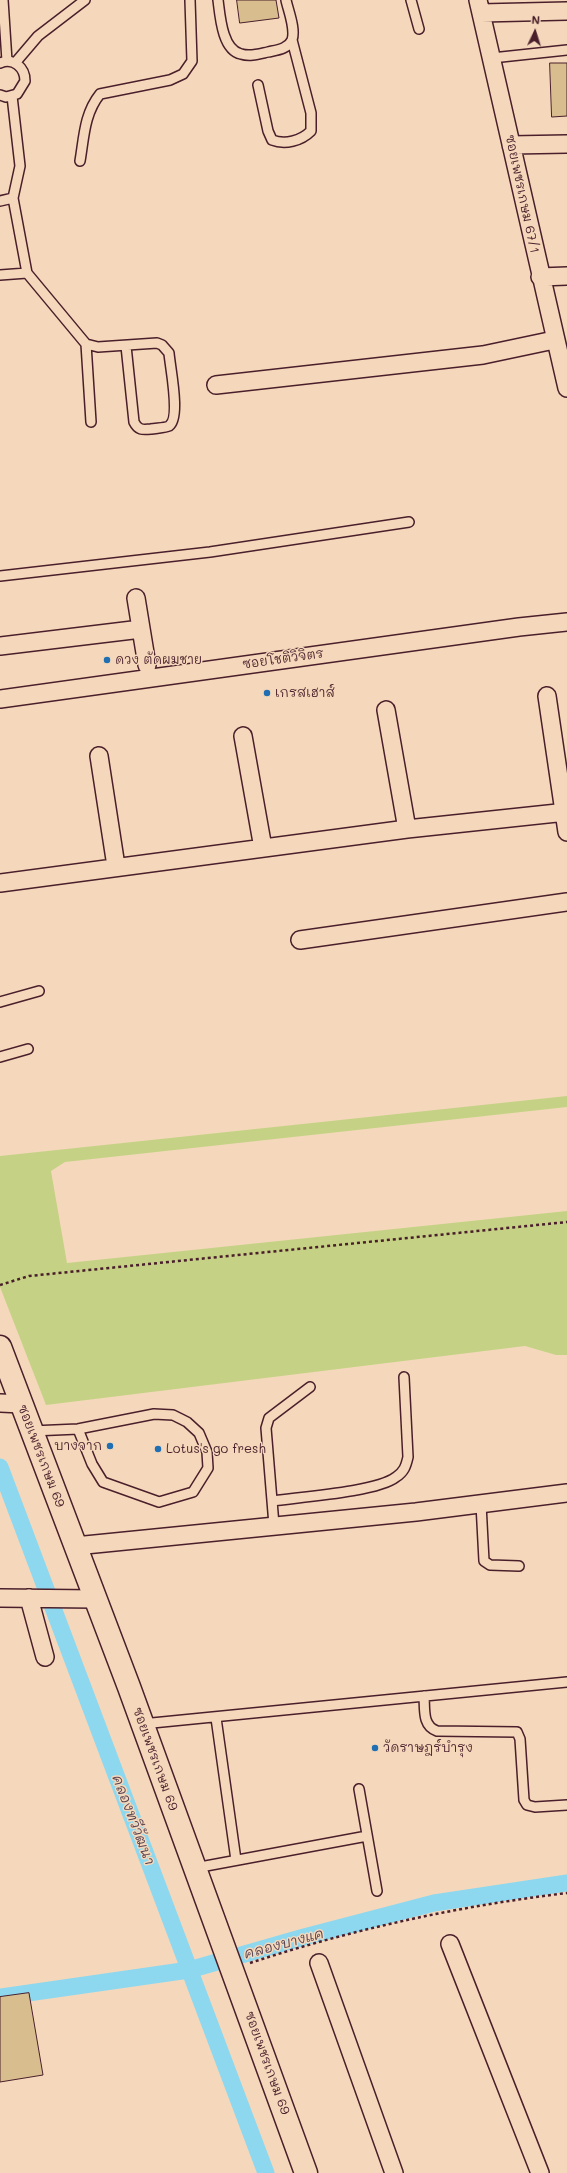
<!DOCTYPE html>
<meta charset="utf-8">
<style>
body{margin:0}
#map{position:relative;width:567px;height:2173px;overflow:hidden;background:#f5d8bb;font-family:Mali,sans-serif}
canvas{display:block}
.north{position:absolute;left:515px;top:12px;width:40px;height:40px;-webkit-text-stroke:3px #f5d8bb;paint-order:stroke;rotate:4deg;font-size:11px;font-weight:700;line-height:16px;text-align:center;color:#4a1f2b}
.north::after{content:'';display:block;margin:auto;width:14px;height:18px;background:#4a1f2b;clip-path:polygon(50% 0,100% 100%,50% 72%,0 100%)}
</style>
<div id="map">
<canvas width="567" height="2173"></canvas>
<div class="north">N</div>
</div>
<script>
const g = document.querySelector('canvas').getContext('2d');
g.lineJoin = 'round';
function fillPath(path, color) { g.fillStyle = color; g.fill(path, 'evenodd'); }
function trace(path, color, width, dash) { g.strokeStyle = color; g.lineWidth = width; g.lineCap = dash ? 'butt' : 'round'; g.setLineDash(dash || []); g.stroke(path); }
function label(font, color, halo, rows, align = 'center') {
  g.font = font + ' Mali,"Playpen Sans Thai",sans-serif'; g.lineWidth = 3; g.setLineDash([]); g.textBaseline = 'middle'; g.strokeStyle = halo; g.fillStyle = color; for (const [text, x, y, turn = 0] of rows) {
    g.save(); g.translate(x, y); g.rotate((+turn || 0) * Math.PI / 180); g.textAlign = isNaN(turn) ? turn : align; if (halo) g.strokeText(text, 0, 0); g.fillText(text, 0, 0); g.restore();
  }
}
const green = new Path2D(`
 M 567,1096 L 567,1107 L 65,1162 L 51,1171 L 67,1263 L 567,1211 L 567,1355 L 556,1355 L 525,1346 L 46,1405 L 0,1287 L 0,1156 Z`);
const canal = new Path2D(`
 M 0,1467 L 266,2173
 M 0,1997 L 189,1970 L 304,1937 L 434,1903 L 567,1883`);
const building = new Path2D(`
 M 237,0 L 276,0 L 279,18 L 240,23 Z
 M 550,63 L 567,63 L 567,116 L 552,117 Z
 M 29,1993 L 43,2075 L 0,2082 L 0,1997 Z`);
const path = new Path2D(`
 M 0,1285 L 29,1276 L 567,1222
 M 250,1963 C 353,1929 459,1906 567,1893`);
const service = new Path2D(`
 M 3,0 L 7,61
 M 218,0 C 220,15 222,50 241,54 C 250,57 259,54 268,52 C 277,50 288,49 292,40 C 296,29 288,10 286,0
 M 411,0 L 419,29
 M 492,58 L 567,50
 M 0,63 C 14,57 25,68 25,81 L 17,94 L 6,97 L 0,95
 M 15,63 L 38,36 L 85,0
 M 258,85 L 268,131 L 272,140 C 285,145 301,141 311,131 L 311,113 L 292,40
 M 80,161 C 84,138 84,114 100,94 L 170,80 L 183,74 L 192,61 L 190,0
 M 0,201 L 13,198 L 20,166 L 12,96
 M 27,273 L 86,344 L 98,347 L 157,343 L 162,345 L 169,353 C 170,367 181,418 169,426 C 165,428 156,428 151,429 C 142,430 138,430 134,422 L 126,346
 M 0,275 L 27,273 L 13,198
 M 86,344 L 91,422
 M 0,576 L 210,552 L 409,522
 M 0,1002 L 39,991
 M 0,1057 L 28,1049
 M 32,1431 L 78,1429 L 154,1414 L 173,1415 L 187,1422 L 199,1433 L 207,1452 L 208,1468 L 193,1492 L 159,1502 L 103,1482 L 92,1464 L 78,1429
 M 272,1501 C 300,1497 377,1492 396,1477 C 404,1472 406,1466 408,1457 L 404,1377
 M 481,1504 L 484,1561 L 490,1565 L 519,1566
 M 274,1525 L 266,1428 L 269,1418 L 310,1387
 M 424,1696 C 425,1709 422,1726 437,1731 L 517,1732 L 520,1739 L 524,1800 L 527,1805 L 535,1807 L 567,1805
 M 216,1718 L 236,1860
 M 142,1724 L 567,1682
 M 359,1789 L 377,1891
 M 195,1868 L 367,1836`);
const minor = new Path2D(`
 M 478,0 L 567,388
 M 481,13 L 567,11
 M 511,145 L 567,144
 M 540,277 L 567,276
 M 216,385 L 483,355 L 554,340
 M 136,598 L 147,665
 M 0,646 L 141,629
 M 547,696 L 567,832
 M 0,699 L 519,627 L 567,622
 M 386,710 L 407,829
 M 243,736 L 263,848
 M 99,756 L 116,866
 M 0,883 L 407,829 L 567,812
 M 300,940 L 567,902
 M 0,1403 L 22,1404
 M 75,1546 L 416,1512 L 567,1493
 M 0,1598 L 95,1599
 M 29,1598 L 45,1657
 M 450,1944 L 540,2173
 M 319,1963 L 394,2173`);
const secondary = new Path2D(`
 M 0,1347 L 129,1687 L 306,2173`);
const markers = [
 [107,660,4,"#1f6fb2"],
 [267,693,4,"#1f6fb2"],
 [110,1446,4,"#1f6fb2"],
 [158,1449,4,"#1f6fb2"],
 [375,1748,4,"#1f6fb2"]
];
const streetNames = [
 ["ซอยเพชรเกษม 67/1",522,194,78],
 ["ซอยโชติวิจิตร",283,659,-8],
 ["ซอยเพชรเกษม 69",41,1456,69],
 ["ซอยเพชรเกษม 69",155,1759,70],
 ["ซอยเพชรเกษม 69",267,2063,70]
];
const poiNames = [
 ["ดวง ตัดผมชาย",115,660],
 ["เกรสเฮาส์",275,693],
 ["บางจาก",102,1446,"right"],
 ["Lotus's go fresh",166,1449],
 ["วัดราษฎร์บำรุง",383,1748]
];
const waterNames = [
 ["คลองทวีวัฒนา",133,1820,69],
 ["คลองบางแค",284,1944,-15]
];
fillPath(green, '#c5d286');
trace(canal, '#8ed8ef', 17);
fillPath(building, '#d8be8e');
trace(building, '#4a1f2b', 1);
trace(service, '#4a1f2b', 12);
trace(minor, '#4a1f2b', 20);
trace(secondary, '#4a1f2b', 25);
trace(path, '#4a1f2b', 2.5, [3, 3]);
trace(service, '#f5d8bb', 9);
trace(minor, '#f5d8bb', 17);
trace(secondary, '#f5d8bb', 22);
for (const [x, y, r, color] of markers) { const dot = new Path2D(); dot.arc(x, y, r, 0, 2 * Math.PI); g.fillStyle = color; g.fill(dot); trace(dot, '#f5d8bb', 1.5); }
label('13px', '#4a1f2b', '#f5d8bb', streetNames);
label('13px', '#4a1f2b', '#f5d8bb', poiNames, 'left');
label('italic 14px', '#584452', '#f5d8bb', waterNames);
</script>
